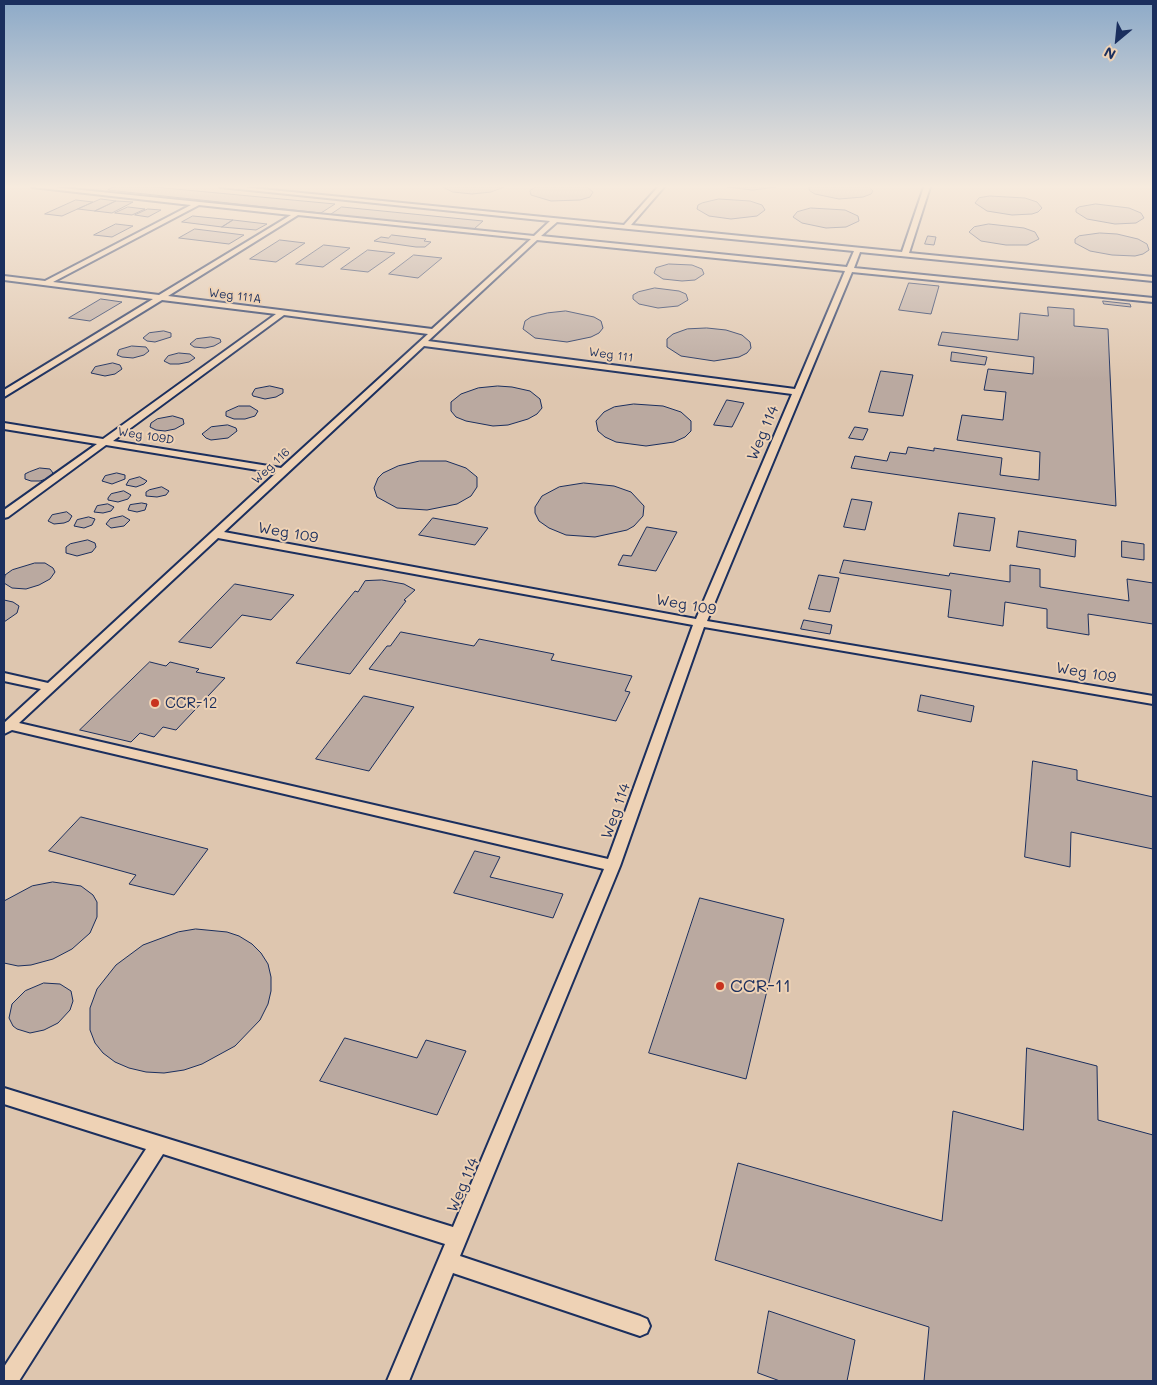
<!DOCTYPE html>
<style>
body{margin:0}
#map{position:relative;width:1157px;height:1385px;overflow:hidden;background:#eed2b5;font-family:Mali,sans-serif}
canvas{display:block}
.frame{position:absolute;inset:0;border:5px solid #1b2f5e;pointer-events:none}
.north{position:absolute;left:1092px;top:15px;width:50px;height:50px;-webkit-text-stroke:4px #eed2b5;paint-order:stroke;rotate:208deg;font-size:14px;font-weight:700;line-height:20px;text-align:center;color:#1b2f5e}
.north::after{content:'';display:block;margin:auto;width:18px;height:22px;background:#1b2f5e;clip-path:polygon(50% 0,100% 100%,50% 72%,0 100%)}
</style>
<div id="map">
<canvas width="1157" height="1385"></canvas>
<div class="frame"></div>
<div class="north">N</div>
</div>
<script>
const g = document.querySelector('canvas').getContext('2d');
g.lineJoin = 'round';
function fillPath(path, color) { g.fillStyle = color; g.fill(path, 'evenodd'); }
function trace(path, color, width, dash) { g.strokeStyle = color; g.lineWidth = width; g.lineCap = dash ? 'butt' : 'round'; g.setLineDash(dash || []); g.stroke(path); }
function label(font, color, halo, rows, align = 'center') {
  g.font = font + ' Mali,sans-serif'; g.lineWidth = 4; g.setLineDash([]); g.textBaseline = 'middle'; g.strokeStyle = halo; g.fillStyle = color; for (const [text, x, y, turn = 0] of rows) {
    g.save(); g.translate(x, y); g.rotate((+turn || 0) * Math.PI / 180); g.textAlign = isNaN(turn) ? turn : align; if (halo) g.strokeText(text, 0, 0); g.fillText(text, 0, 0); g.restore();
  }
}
const built = new Path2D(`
 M 4,187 L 1153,187 L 1153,1381 L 4,1381 Z`);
const building = new Path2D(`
 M 114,187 L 154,187 L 335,204 L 321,213 L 108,190 Z
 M 443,187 L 504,187 L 491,192 L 472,194 L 453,192 Z
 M 536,187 L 587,187 L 593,192 L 590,197 L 580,200 L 551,201 L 531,195 L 530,191 Z
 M 727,187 L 776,187 L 753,190 Z
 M 809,187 L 869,187 L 873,191 L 871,194 L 863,197 L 839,199 L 815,194 L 810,191 Z
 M 990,196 L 1025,198 L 1037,202 L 1042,208 L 1038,212 L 1032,214 L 1012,215 L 987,211 L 975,203 L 979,198 Z
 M 101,199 L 116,201 L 95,211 L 78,209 Z
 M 719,199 L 750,201 L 762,205 L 765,210 L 757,216 L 731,219 L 709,216 L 697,209 L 698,205 L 702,203 Z
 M 76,200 L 93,202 L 62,216 L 45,214 Z
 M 116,201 L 133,202 L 112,213 L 95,211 Z
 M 1096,204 L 1129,208 L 1141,213 L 1144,218 L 1136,223 L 1115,224 L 1087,219 L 1076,212 L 1076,209 L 1079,207 Z
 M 128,207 L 145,209 L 132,215 L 115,213 Z
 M 342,207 L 483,221 L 474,229 L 330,215 Z
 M 811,208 L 845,210 L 858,216 L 859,221 L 846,227 L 826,228 L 802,223 L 793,217 L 797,212 Z
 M 148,209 L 161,210 L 148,217 L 135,215 Z
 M 193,216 L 233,220 L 222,227 L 182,222 Z
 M 233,220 L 267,224 L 256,230 L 222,227 Z
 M 116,224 L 133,226 L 112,237 L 94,235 Z
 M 989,224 L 1024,228 L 1035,232 L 1039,239 L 1027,245 L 1006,245 L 981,241 L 969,232 L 974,227 Z
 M 195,229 L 244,235 L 229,244 L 179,238 Z
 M 1100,233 L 1117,234 L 1138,239 L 1147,244 L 1149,250 L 1143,254 L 1135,256 L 1112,255 L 1090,251 L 1075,243 L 1075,239 L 1079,236 Z
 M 392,235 L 426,239 L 424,241 L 431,242 L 425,247 L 416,247 L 374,241 L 381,237 L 388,238 Z
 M 928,236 L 936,237 L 934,245 L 925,244 Z
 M 280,240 L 305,243 L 276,262 L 250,259 Z
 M 324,245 L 350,248 L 323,267 L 296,264 Z
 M 368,250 L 395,253 L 368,272 L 341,269 Z
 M 414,255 L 442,258 L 418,278 L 389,274 Z
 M 669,264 L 692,265 L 702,269 L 704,274 L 695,280 L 682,281 L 663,279 L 654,273 L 656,268 Z
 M 909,283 L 939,286 L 931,314 L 899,310 Z
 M 655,288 L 679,291 L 686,294 L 688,300 L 678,306 L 658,308 L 639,304 L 633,299 L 633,295 L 638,292 Z
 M 101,299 L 122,302 L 90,321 L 69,318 Z
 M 1103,301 L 1130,304 L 1131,307 L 1104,304 Z
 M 1048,307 L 1074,309 L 1074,326 L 1108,329 L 1116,506 L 851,468 L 855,456 L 887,461 L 890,452 L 906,454 L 908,447 L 934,451 L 934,448 L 1002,458 L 1000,475 L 1039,480 L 1040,452 L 957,440 L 962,415 L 1003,420 L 1006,392 L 984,390 L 988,369 L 1033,374 L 1034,357 L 938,345 L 942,332 L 1018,340 L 1020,313 L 1048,316 Z
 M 566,311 L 594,317 L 601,321 L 603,328 L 599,333 L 591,337 L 567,342 L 535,338 L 523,329 L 525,321 L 531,317 L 547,313 Z
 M 707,328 L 726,330 L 742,335 L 750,342 L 751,348 L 747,353 L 739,357 L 714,361 L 681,356 L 667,347 L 667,339 L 673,334 L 687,329 Z
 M 164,331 L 171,333 L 171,337 L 155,342 L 147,341 L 143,338 L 149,333 Z
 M 211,337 L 220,339 L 221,342 L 214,346 L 205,348 L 194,347 L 190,344 L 196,339 Z
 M 132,346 L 146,347 L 149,351 L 144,355 L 133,358 L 122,357 L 117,355 L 119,350 Z
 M 952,352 L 987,357 L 985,365 L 951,361 Z
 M 179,353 L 190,354 L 195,358 L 189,362 L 179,364 L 170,364 L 164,361 L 168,356 Z
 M 113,363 L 120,365 L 122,369 L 115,374 L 105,376 L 91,373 L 95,367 Z
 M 881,371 L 913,375 L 903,416 L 869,412 Z
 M 270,386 L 283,389 L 283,393 L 276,397 L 265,399 L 253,396 L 252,394 L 255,389 Z
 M 498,386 L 512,387 L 530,391 L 540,399 L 542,408 L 537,414 L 528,419 L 508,425 L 493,426 L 466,421 L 456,417 L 451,411 L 451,402 L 461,394 L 478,388 Z
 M 727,400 L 744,403 L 732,427 L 714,425 Z
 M 634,404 L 663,406 L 681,412 L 691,421 L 691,431 L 685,437 L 674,442 L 646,446 L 616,442 L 605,437 L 598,431 L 596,421 L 604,412 L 614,407 Z
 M 239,406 L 250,406 L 258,411 L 255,416 L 245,419 L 234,419 L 226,416 L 226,412 Z
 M 173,416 L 183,419 L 184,424 L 175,429 L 165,431 L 156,430 L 150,427 L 151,423 L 157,419 Z
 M 228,425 L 236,428 L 237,431 L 228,438 L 211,440 L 206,438 L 202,434 L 211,427 Z
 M 855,427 L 868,429 L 863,440 L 849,438 Z
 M 420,461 L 446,461 L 466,468 L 477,477 L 477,487 L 471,496 L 457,504 L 427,510 L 397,508 L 377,497 L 374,488 L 378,478 L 383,473 L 398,466 Z
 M 40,468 L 50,469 L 53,473 L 49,478 L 40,481 L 31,481 L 25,479 L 25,474 L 29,472 Z
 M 117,473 L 125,475 L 125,479 L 112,484 L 102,481 L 105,476 Z
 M 140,477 L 147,481 L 144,484 L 136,487 L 126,485 L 129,480 Z
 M 584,483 L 614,486 L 631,492 L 644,506 L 643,516 L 634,526 L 627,530 L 595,537 L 566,535 L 549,528 L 539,521 L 535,513 L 535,507 L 542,496 L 559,487 Z
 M 162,487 L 169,491 L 166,495 L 157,497 L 146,496 L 146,492 L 149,490 Z
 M 124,491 L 131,495 L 128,499 L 118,502 L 108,500 L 108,498 L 111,494 Z
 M 852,499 L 872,502 L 865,530 L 844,527 Z
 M 142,503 L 147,504 L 145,510 L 137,512 L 128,510 L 130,505 Z
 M 108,504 L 114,507 L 111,511 L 103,513 L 94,512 L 97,506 Z
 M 67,512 L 72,516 L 69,521 L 64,523 L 54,524 L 48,521 L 52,515 Z
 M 959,513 L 995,518 L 990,551 L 954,546 Z
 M 123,516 L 130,520 L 124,526 L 111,528 L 106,524 L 110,519 Z
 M 89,517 L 95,519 L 92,525 L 84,528 L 74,526 L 77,520 Z
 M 433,518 L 488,528 L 475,545 L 419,535 Z
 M 647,527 L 677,532 L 656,571 L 618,565 L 623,555 L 631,556 Z
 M 1019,531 L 1076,540 L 1075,557 L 1017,547 Z
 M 88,540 L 95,543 L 96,547 L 92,552 L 77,556 L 66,553 L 66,547 L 70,544 Z
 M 1122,541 L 1144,544 L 1144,560 L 1122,557 Z
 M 844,560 L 949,576 L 950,573 L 1010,582 L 1010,565 L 1040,569 L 1040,587 L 1129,601 L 1127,579 L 1153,583 L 1153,624 L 1088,614 L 1089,635 L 1047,628 L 1047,609 L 1005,602 L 1003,626 L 948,617 L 951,590 L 840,573 Z
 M 35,563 L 45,563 L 53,568 L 55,572 L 50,579 L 39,585 L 26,589 L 12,588 L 4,583 L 5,575 L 12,570 Z
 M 819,575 L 839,578 L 830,612 L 809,609 Z
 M 382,580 L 404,584 L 415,590 L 404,600 L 406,601 L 350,674 L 296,663 L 355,591 L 358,592 L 365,581 Z
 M 235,584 L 294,595 L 271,620 L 242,615 L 211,648 L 179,642 Z
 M 4,600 L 13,602 L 19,606 L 17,613 L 4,622 Z
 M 804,620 L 832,625 L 830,634 L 801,629 Z
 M 401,632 L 474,646 L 479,639 L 554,654 L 551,660 L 632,676 L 625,691 L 630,692 L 616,721 L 369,669 L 387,646 L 390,646 Z
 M 150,662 L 166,666 L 170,662 L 199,669 L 196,672 L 225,678 L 176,730 L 163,727 L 154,737 L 140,733 L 131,742 L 80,730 Z
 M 921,695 L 974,706 L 971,722 L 918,711 Z
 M 364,696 L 414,707 L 369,771 L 316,759 Z
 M 1033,761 L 1077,770 L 1077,780 L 1153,797 L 1153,849 L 1071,832 L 1070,867 L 1025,857 Z
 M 81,817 L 208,849 L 174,895 L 129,884 L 136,875 L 49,851 Z
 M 475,851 L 500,857 L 490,877 L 563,894 L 553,918 L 454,893 Z
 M 53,882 L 81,886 L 93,895 L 97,902 L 97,917 L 90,933 L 72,949 L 53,959 L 31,965 L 18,966 L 4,963 L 4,901 L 32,886 Z
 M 700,898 L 784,919 L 746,1079 L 649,1053 Z
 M 196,929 L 227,932 L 239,936 L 252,944 L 261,953 L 268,964 L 271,977 L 271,991 L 268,1004 L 260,1020 L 235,1046 L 202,1064 L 184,1070 L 164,1073 L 146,1072 L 129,1068 L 115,1062 L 103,1053 L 95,1043 L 90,1030 L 90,1008 L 97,989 L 116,965 L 143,945 L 178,932 Z
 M 44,983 L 60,984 L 71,991 L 73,1001 L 70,1010 L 58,1023 L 44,1030 L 30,1033 L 17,1029 L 13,1026 L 9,1018 L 12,1004 L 25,991 Z
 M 345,1038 L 417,1058 L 426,1040 L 466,1051 L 437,1115 L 320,1081 Z
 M 1027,1048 L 1097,1066 L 1098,1120 L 1153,1135 L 1153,1381 L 924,1381 L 929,1327 L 715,1260 L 738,1163 L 942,1221 L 953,1111 L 1023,1130 Z
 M 769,1311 L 855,1340 L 847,1381 L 780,1381 L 758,1373 Z`);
const service = new Path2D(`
 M 32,187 L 52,187 L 534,236 L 550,221 L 220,187 L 241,187 L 624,225 L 658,187 L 664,187 L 631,225 L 902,252 L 924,187 L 930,187 L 909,253 L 1153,277 L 1153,281 L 860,252 L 854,268 L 1153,298 L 1153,302 L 852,272 L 707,621 L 1153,696 L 1153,704 L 704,627 L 620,866 L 460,1256 L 640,1316 L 647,1319 L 650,1326 L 647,1333 L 640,1336 L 453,1273 L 409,1381 L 387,1381 L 445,1244 L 163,1154 L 19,1381 L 4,1381 L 4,1367 L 146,1149 L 4,1104 L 4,1088 L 453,1227 L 604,869 L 12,730 L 4,734 L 4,723 L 41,689 L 4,681 L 4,673 L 48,683 L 276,473 L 106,445 L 8,517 L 4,518 L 4,510 L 97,444 L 4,429 L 4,423 L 103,439 L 276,314 L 162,300 L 4,397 L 4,390 L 153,299 L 4,280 L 4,276 L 45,281 L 191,205 ZM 199,205 L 291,215 L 159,295 L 53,282 ZM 298,215 L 531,239 L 432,329 L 168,296 ZM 557,222 L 854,251 L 847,267 L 541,236 ZM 537,240 L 845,271 L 795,389 L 428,341 ZM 284,315 L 428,334 L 281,468 L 113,441 ZM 424,346 L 792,394 L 696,619 L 224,532 ZM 218,538 L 693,625 L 608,859 L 19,723 Z`);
const markers = [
 [155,703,5,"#c8321e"],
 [720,986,5,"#c8321e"]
];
const farStreetnames = [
 ["Weg 111A",235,296,7],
 ["Weg 111",611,355,8],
 ["Weg 109D",146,436,9],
 ["Weg 116",271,466,-43]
];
const streetNames = [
 ["Weg 114",763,433,-67],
 ["Weg 109",288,533,10],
 ["Weg 109",686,605,10],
 ["Weg 109",1086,673,10],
 ["Weg 114",616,811,-70],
 ["Weg 114",463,1185,-67]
];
const poiNames = [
 ["CCR-12",165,703]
];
const nearPoinames = [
 ["CCR-11",730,986]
];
fillPath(built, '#dec6af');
fillPath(building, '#baa9a0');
trace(building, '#1b2f5e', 1);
trace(service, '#1b2f5e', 4);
fillPath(service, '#eed2b5');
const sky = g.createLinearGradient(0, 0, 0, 381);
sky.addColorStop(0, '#8daac8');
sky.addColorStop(0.49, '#f7ebde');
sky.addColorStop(1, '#f7ebde00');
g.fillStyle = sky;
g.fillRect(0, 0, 1157, 381);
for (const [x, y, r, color] of markers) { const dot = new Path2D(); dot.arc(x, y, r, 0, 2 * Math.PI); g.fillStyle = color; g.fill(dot); trace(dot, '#eed2b5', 2); }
label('12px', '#1b2f5e', '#eed2b5', farStreetnames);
label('15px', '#1b2f5e', '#eed2b5', streetNames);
label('15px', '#1b2f5e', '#eed2b5', poiNames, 'left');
label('18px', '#1b2f5e', '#eed2b5', nearPoinames, 'left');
</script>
